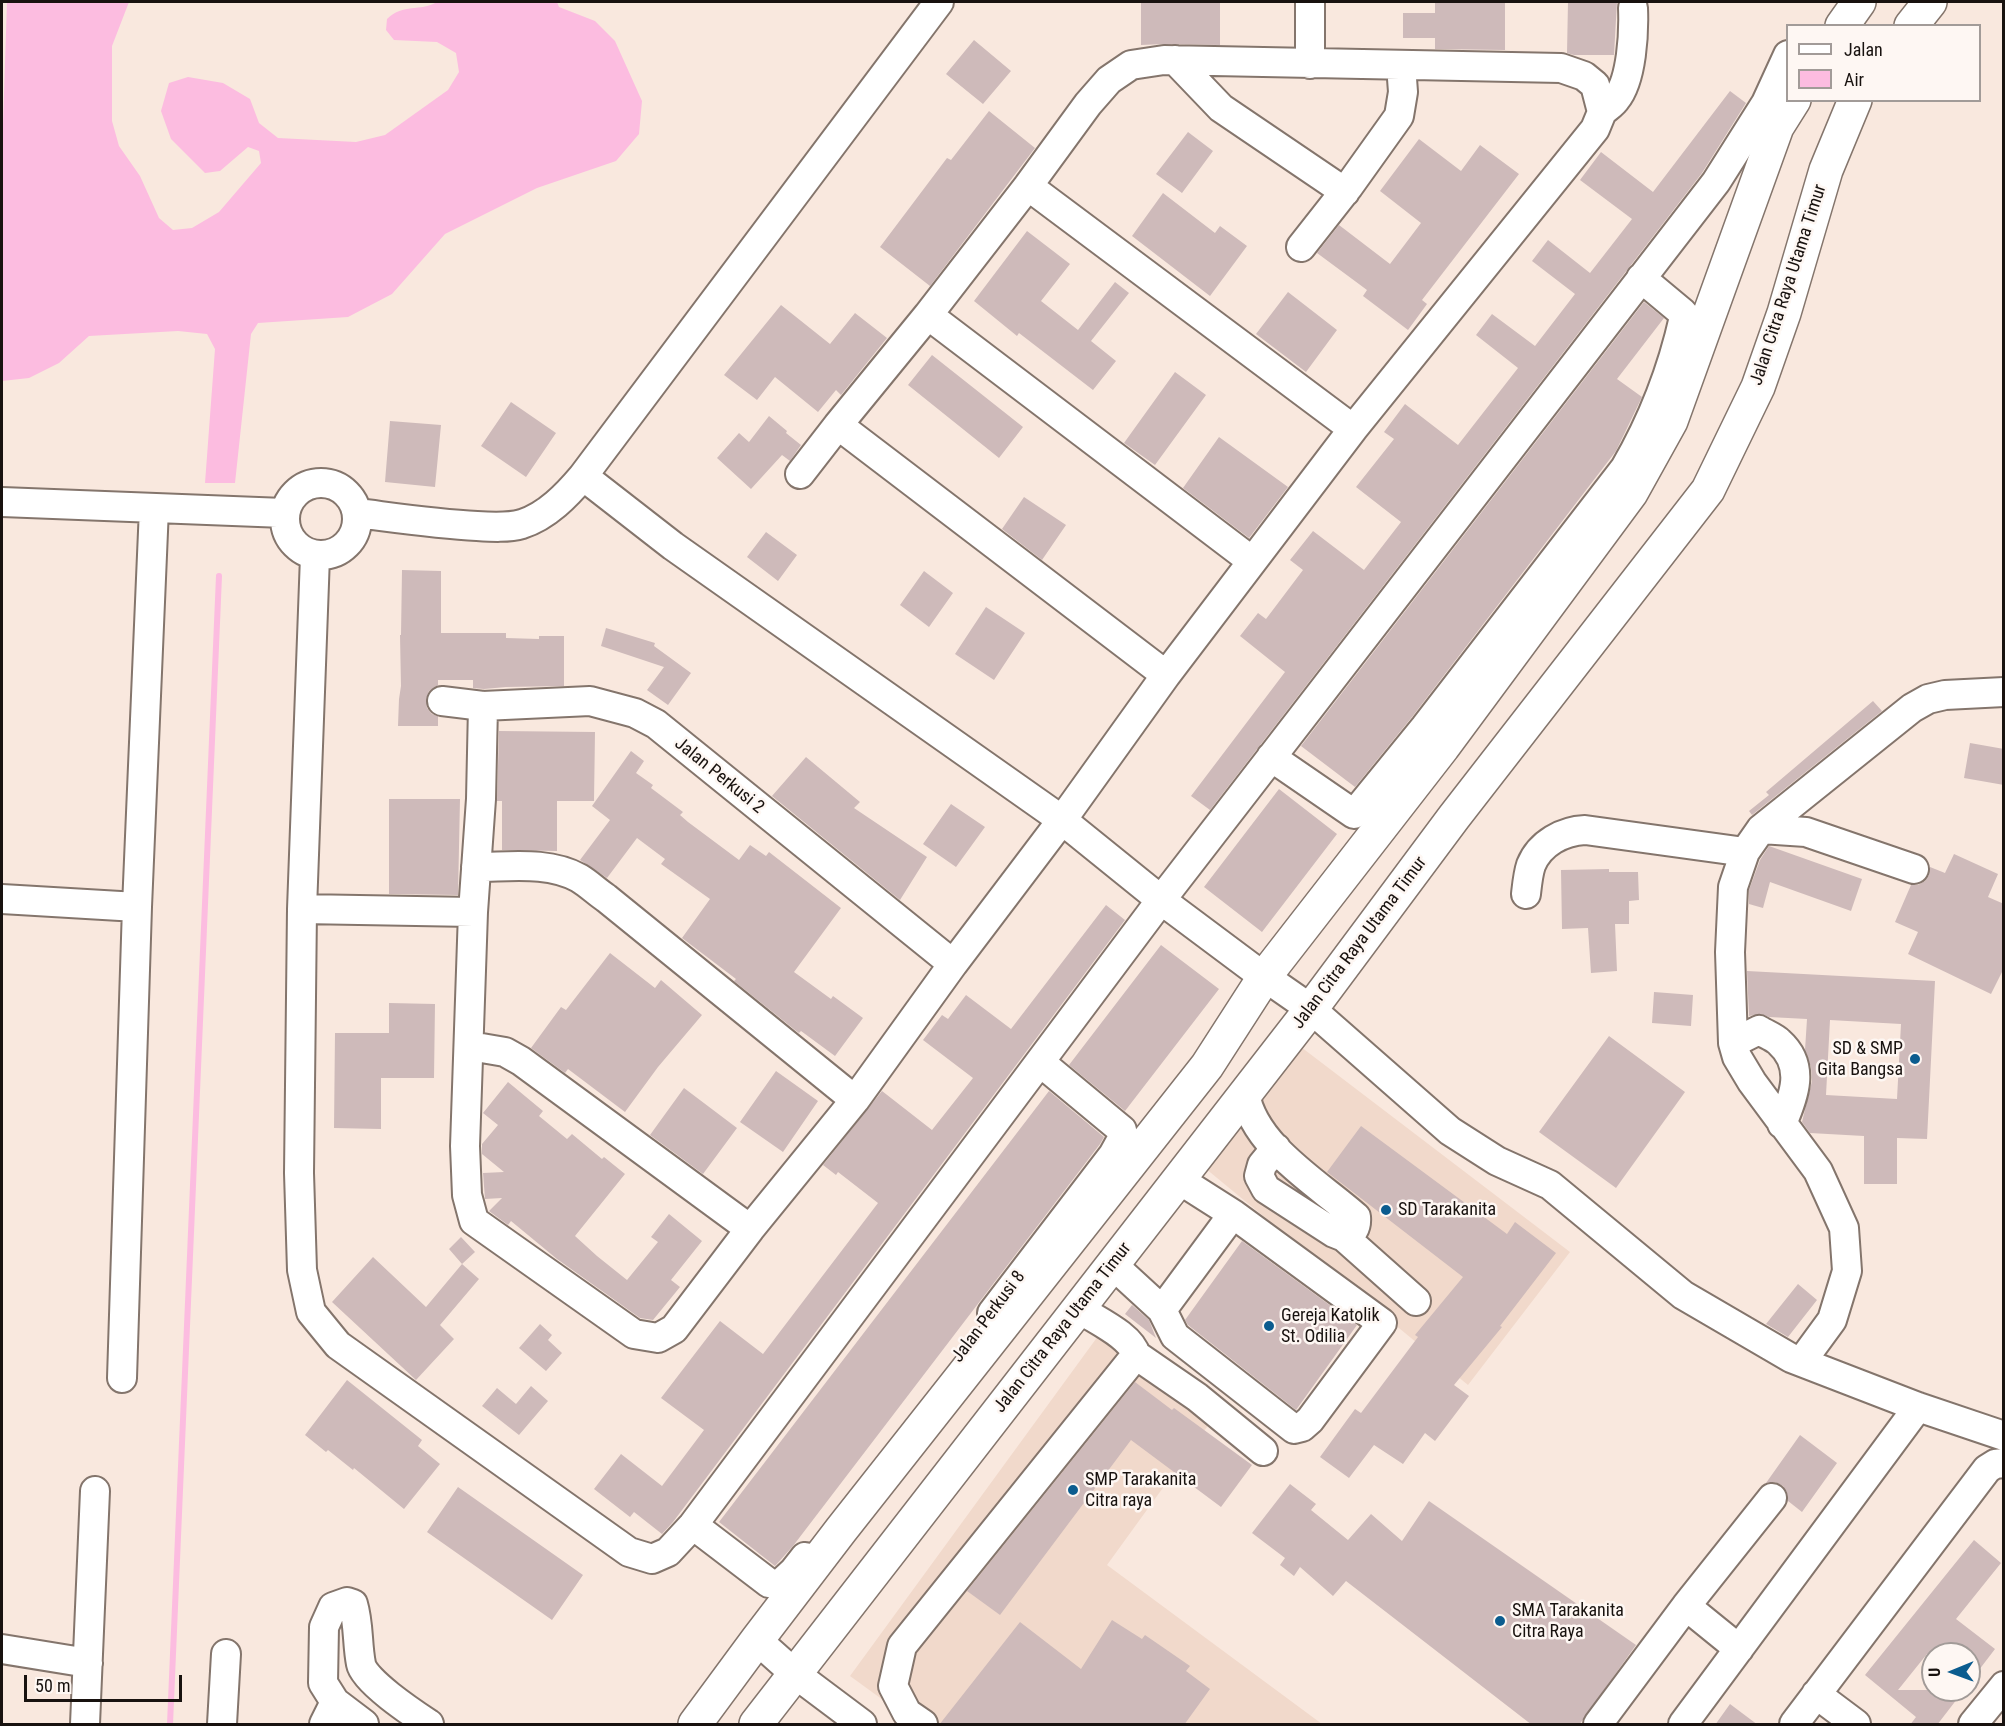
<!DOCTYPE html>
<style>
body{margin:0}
#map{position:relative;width:2005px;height:1726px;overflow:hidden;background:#f9e8de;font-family:"Roboto Condensed",sans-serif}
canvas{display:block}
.frame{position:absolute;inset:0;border:3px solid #18120f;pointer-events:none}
.legend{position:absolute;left:1786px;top:24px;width:195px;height:78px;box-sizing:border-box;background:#fef7f3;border:2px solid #a29b98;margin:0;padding:8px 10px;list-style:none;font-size:18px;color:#18120f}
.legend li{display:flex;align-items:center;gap:12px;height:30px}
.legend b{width:30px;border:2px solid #a29b98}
.north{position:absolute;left:1921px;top:1642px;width:60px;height:60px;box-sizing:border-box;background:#fef7f3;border:2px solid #a29b98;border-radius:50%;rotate:269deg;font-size:16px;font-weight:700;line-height:24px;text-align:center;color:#18120f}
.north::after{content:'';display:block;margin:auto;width:21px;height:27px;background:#0b5c8f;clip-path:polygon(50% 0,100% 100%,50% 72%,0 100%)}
.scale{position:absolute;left:24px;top:1675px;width:158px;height:27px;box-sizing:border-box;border:3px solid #18120f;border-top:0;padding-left:8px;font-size:18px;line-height:21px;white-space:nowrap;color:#18120f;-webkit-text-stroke:4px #fef7f3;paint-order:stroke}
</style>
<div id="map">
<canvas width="2005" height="1726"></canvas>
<div class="frame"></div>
<ul class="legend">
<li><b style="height:8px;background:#fff"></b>Jalan</li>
<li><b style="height:16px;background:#fcbce0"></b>Air</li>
</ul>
<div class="north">U</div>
<div class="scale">50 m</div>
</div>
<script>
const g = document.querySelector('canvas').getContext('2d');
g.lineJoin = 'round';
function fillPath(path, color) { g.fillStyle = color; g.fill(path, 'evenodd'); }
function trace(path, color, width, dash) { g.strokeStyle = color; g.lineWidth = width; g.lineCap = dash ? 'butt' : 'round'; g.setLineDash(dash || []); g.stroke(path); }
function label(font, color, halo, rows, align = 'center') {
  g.font = font + ' "Roboto Condensed",sans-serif'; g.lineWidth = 5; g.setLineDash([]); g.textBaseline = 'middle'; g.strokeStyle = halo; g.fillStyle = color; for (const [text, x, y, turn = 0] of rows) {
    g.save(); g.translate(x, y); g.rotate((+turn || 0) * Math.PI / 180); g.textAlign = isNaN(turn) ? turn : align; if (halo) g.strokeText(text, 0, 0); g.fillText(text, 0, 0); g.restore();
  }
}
const built = new Path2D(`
 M 1301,1047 L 1570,1252 L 1468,1385 L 1205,1168 Z
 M 1101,1332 L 1215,1416 L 1107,1565 L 1322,1724 L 916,1724 L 850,1676 Z`);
const water = new Path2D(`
 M 7,2 L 129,2 L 112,46 L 112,121 L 119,146 L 140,176 L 159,218 L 173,230 L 192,228 L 219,212 L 261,163 L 259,151 L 248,147 L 220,171 L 205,173 L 171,139 L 161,111 L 169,83 L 188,77 L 223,83 L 250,99 L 259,123 L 278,138 L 356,142 L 385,135 L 448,90 L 459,72 L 456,53 L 437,42 L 394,40 L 386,30 L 387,19 C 404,3 419,12 437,2 L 557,2 L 559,7 L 595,21 L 615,41 L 642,101 L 639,134 L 616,161 L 537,188 L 445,234 L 392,294 L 348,317 L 258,323 L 251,334 L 235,483 L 205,483 L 215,349 L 207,334 L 178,331 L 89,336 L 59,363 L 29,378 L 2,381 L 2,155 Z`);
const stream = new Path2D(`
 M 170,1724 L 219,576`);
const building = new Path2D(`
 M 1141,2 L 1220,2 L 1220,45 L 1164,44 L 1141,45 Z
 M 1435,2 L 1505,2 L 1505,50 L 1435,49 L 1435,38 L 1403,38 L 1403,13 L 1435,13 Z
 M 1568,2 L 1617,2 L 1614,55 L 1574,55 L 1567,53 Z
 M 974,40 L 1011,71 L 983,104 L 946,74 Z
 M 1730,91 L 1746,103 L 1702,173 L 1210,810 L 1191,796 L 1285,672 L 1240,636 L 1258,613 L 1266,619 L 1303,570 L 1290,560 L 1313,531 L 1364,570 L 1401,522 L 1356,487 L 1394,439 L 1384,432 L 1405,404 L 1458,445 L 1518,368 L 1476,335 L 1492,314 L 1535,346 L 1575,294 L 1532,261 L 1548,240 L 1590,273 L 1632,219 L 1580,180 L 1601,152 L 1653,192 Z
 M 989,111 L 1035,148 L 930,286 L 880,247 L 947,158 L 951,160 Z
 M 1188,132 L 1213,151 L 1182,193 L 1156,174 Z
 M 1419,139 L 1461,171 L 1480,145 L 1519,174 L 1422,300 L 1427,304 L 1408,330 L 1363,296 L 1367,290 L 1317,253 L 1339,225 L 1390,264 L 1421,223 L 1380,191 Z
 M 1163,193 L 1215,233 L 1220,226 L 1247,246 L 1210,296 L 1132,236 Z
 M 1027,231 L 1070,264 L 1041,301 L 1078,330 L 1115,282 L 1129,293 L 1091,341 L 1116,361 L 1093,390 L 1019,333 L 1017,336 L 974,301 Z
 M 1288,292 L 1337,330 L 1306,372 L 1256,334 Z
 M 1644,302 L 1664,318 L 1617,379 L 1642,397 L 1616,451 L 1412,717 L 1355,787 L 1301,746 Z
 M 781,305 L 830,344 L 855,313 L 887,338 L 841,395 L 836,390 L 818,412 L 775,377 L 757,400 L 724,375 Z
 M 932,355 L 1023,427 L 999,458 L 908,385 Z
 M 1175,372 L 1206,395 L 1155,465 L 1124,443 Z
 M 511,402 L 556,433 L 526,477 L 481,446 Z
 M 769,416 L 787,431 L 786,433 L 801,445 L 790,461 L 782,455 L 751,489 L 717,458 L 739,433 L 749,442 Z
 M 390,421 L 441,425 L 435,487 L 385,482 Z
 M 1219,437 L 1288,487 L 1249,538 L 1183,488 Z
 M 1024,497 L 1066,525 L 1042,560 L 1002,529 Z
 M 766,532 L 797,555 L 778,581 L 747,557 Z
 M 402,570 L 441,571 L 441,633 L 506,633 L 506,638 L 539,639 L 539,636 L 564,636 L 564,686 L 506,687 L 484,689 L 473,688 L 473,680 L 438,680 L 438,685 L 429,691 L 426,700 L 427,708 L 432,714 L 438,716 L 438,726 L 398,726 L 399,699 L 401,686 L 400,635 L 401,635 Z
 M 924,571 L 953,593 L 929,627 L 900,605 Z
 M 986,607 L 1025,633 L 994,680 L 955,654 Z
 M 606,628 L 655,643 L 654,646 L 691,673 L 668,705 L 647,690 L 664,667 L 601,646 Z
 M 1873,701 L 1882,711 L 1752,815 L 1749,811 L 1769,795 L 1766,792 Z
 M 499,731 L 595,732 L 594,801 L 557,801 L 557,851 L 502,850 L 502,801 L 497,801 Z
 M 1970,743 L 2004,749 L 2004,785 L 1964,778 Z
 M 631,751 L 644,761 L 636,773 L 653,785 L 651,788 L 683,812 L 680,815 L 688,822 L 739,860 L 750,845 L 766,856 L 769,852 L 841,908 L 794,972 L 831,999 L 833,996 L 863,1018 L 835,1056 L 801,1031 L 799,1033 L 795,1030 L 734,981 L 736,979 L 682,938 L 710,899 L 661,864 L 665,859 L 637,838 L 607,878 L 580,860 L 610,820 L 592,806 Z
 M 806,757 L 860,802 L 854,808 L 927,857 L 900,900 L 772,796 Z
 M 1279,789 L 1337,834 L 1262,932 L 1204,887 Z
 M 389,799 L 460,799 L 458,895 L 389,894 Z
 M 951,804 L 985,827 L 956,867 L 923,844 Z
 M 1769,846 L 1862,879 L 1851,911 L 1770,882 L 1763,908 L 1749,904 L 1749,890 L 1760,860 Z
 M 1954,854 L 1998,874 L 1988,897 L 2004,904 L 2004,968 L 1991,994 L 1908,954 L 1918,932 L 1895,922 L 1911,885 L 1918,885 L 1925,881 L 1929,875 L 1930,867 L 1945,873 Z
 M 1609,869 L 1609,872 L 1638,872 L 1639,900 L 1629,901 L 1629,924 L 1615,924 L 1617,971 L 1591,973 L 1588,928 L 1562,929 L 1561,870 Z
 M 1106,905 L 1125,920 L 673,1522 L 662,1534 L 634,1512 L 630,1517 L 594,1489 L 621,1454 L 662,1486 L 704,1430 L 661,1398 L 720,1321 L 763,1354 L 878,1203 L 838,1172 L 836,1175 L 823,1165 L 882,1091 L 932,1130 L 973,1078 L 923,1040 L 942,1015 L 948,1019 L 966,995 L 1011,1029 Z
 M 1161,945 L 1219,989 L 1125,1111 L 1069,1065 Z
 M 610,953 L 655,988 L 661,980 L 702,1015 L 658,1067 L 625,1112 L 568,1069 L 565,1073 L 531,1048 L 561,1007 L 566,1010 Z
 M 1747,971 L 1935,981 L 1927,1139 L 1897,1138 L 1897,1184 L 1864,1184 L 1864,1136 L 1810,1133 L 1802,1122 L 1812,1081 L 1811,1067 L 1805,1050 L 1807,1019 L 1769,1017 L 1760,1014 L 1749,1016 ZM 1830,1020 L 1901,1024 L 1897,1099 L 1826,1095 Z
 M 1654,992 L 1693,995 L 1691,1026 L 1652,1023 Z
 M 389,1003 L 435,1004 L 434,1078 L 381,1078 L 381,1129 L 334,1128 L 335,1033 L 389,1033 Z
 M 1609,1036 L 1685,1092 L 1616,1188 L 1539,1132 Z
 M 776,1071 L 818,1101 L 783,1152 L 740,1122 Z
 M 508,1082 L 543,1111 L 539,1116 L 567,1139 L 572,1134 L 602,1159 L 604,1157 L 625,1174 L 575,1236 L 597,1256 L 627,1280 L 658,1242 L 651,1237 L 669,1214 L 702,1241 L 671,1280 L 680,1287 L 653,1320 L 640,1318 L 557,1259 L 511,1221 L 508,1225 L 489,1211 L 502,1198 L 485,1199 L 483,1173 L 504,1172 L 482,1154 L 482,1144 L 498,1125 L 483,1113 Z
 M 684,1088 L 737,1128 L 703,1174 L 650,1135 Z
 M 1049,1091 L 1104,1137 L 1100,1144 L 793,1546 L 775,1566 L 719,1522 Z
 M 1361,1126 L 1507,1234 L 1515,1222 L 1556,1253 L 1500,1326 L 1502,1327 L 1454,1385 L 1469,1396 L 1435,1441 L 1425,1433 L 1403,1464 L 1374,1445 L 1349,1478 L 1320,1457 L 1355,1409 L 1361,1413 L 1418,1337 L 1415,1335 L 1463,1277 L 1327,1172 Z
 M 461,1237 L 475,1252 L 462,1264 L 449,1249 Z
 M 1242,1241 L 1357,1325 L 1296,1410 L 1188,1325 L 1185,1320 Z
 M 373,1257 L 426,1307 L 462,1264 L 479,1279 L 440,1325 L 454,1339 L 416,1380 L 332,1302 Z
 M 1798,1284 L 1817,1300 L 1788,1337 L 1766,1324 Z
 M 1132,1305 L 1149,1320 L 1156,1338 L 1125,1314 Z
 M 540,1324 L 552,1335 L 548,1340 L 562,1353 L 546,1371 L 519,1348 Z
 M 347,1380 L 422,1440 L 418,1446 L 440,1464 L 404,1509 L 354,1468 L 353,1470 L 328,1450 L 326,1452 L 305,1435 Z
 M 1135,1382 L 1172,1410 L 1174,1408 L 1252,1465 L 1221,1507 L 1131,1440 L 1000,1615 L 967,1591 Z
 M 531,1386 L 548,1401 L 519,1435 L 482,1406 L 497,1388 L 516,1404 Z
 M 1800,1435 L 1837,1463 L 1802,1512 L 1788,1501 L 1787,1493 L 1783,1486 L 1775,1482 L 1766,1483 Z
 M 1290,1484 L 1316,1504 L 1311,1510 L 1348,1540 L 1371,1514 L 1402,1541 L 1429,1501 L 1636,1645 L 1579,1725 L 1532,1725 L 1346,1581 L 1333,1596 L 1300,1567 L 1294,1576 L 1280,1565 L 1285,1558 L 1252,1533 Z
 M 458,1487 L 583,1575 L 552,1620 L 427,1532 Z
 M 1974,1540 L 2001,1563 L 1956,1619 L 1995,1649 L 1969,1683 L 1969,1654 L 1927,1654 L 1898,1690 L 1964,1690 L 1937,1725 L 1910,1725 L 1916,1717 L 1865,1675 Z
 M 1112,1620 L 1142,1639 L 1145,1635 L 1190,1666 L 1186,1671 L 1210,1689 L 1184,1725 L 939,1725 L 1020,1622 L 1081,1669 Z
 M 1730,1704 L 1758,1725 L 1715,1725 Z`);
const minor = new Path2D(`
 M 939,2 L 583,476 L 673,546 L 1062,820 L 1161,900 L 1252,968 L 1311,1009 L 1450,1131 L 1497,1161 L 1550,1185 L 1683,1295 L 1791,1358 L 1918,1407 L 2004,1436
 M 1175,60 L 1221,108 L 1345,192
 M 1310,64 L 1310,2
 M 1602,112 C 1606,108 1613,104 1616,99 C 1632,80 1634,32 1633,8
 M 1028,186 L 1353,429
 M 1301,247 L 1349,186 L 1399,116 L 1403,92 L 1401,65
 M 928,315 L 838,425 L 1166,675
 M 800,474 L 838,425
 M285 519a36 36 0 1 1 72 0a36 36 0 1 1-72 0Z
 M 2,502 L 284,513
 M 357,513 C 397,518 437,524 477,526 C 492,527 508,528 522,524 C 547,516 567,495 583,476
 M 315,556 L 302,909 L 299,1173 L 302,1270 L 311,1312 L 338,1345 L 629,1552 L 652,1559 L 668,1552 L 693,1525 L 1161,900 L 1716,182 L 1766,103 L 1788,55
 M 442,701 L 483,706 L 590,701 L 635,713 L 656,724 L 953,964
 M 483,706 L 481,799 L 473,912 L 465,1146 L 467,1195 L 474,1221 L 634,1334 L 658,1338 L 674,1329 L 750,1229 L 855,1100 L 953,964 L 1062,820 L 1166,675 L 1353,429 L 1595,129 L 1602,112 L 1595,85 L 1584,76 L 1561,68 L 1164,60 L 1131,65 L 1109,80 L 1088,104 L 1028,186 L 928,315 L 1252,561
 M 1271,757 L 1354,814 L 1425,727 L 1625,468 C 1653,420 1672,371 1684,317 L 1683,313 L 1641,278
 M 1761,829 L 1806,832 L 1914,869
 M 476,867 C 510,867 548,861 579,878 C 589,884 597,892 606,898 L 855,1100
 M 1526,894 C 1527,885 1528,874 1531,865 C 1540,843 1563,831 1585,830 L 1745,852
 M 2,899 L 137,907
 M 302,909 L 473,912
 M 1733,1043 L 1759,1030 C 1765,1034 1774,1037 1779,1042 C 1806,1066 1794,1096 1782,1124
 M 470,1046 L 505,1052 L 521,1061 L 750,1229
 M 1245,1093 C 1253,1146 1319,1184 1356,1217 C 1357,1227 1353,1234 1344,1237 L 1334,1233 L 1266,1189 L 1259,1176 L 1262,1165 L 1276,1148
 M 1344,1237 L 1416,1301
 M 1113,1265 L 1162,1310 L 1175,1336 L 1294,1429 L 1302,1427 L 1310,1420 L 1382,1323 L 1233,1214 L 1178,1179
 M 1078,1308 C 1095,1320 1131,1335 1136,1355 L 1197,1397 L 1263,1451
 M 1162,1310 L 1233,1214
 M 992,1313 L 1113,1155 L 1123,1137 L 1122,1130 L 1040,1062
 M 1802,1361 L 1832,1320 L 1847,1271 L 1844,1228 L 1818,1171 L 1752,1082 L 1737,1057 L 1733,1043 L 1730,952 L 1733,887 L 1745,852 L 1761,829 L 1912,708 L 1928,699 L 1945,695 L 2004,692
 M 122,1378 L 137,907 L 154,508
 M 693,1525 L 769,1583 L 780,1584 L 794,1571 L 805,1557
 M 1686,1606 L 1739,1649
 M 757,1640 L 794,1673 L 862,1724
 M 2,1649 L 88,1663
 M 1816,1694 L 1856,1724
 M 85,1724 L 95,1491
 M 222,1724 L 226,1654
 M 324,1724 L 335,1702
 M 364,1724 L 335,1702 L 323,1683 L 324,1627 L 333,1607 L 347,1602 L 353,1604 C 359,1624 357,1644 361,1664 C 364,1681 414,1714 429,1724
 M 923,1724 L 907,1713 L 893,1686 L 902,1646 L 1136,1355
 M 1598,1724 L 1686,1606 L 1772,1498
 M 1683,1724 L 1918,1407
 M 1794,1724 L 1987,1469 L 1995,1464 L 2004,1463
 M 1973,1724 L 2004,1686`);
const major = new Path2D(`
 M 1842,26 L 1859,2
 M 1911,26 L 1930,2
 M 695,1724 L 757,1640 L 841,1530 L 1207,1066 L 1265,976 L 1443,747 L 1631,493 L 1671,421 L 1777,127 L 1794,100
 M 756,1724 L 1311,1009 L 1454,817 L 1708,490 L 1758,387 L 1784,313 L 1826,170 L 1855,100`);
const markers = [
 [1915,1059,6,"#0b5c8f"],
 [1386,1210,6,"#0b5c8f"],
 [1269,1326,6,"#0b5c8f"],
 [1073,1490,6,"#0b5c8f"],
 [1500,1621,6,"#0b5c8f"]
];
const streetNames = [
 ["Jalan Citra Raya Utama Timur",1789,285,-72],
 ["Jalan Perkusi 2",719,776,39],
 ["Jalan Citra Raya Utama Timur",1360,943,-53],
 ["Jalan Perkusi 8",989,1317,-53],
 ["Jalan Citra Raya Utama Timur",1063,1328,-52]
];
const poiNames = [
 ["SD & SMP",1903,1049,"right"],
 ["Gita Bangsa",1903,1070,"right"],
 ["SD Tarakanita",1398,1210],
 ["Gereja Katolik",1281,1316],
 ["St. Odilia",1281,1337],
 ["SMP Tarakanita",1085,1480],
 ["Citra raya",1085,1501],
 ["SMA Tarakanita",1512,1611],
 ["Citra Raya",1512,1632]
];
fillPath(built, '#f1d9cb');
fillPath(water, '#fcbce0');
trace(stream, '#fcbce0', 6);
fillPath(building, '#cebaba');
trace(minor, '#84756c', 32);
trace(major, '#84756c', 36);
trace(minor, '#fff', 28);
trace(major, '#fff', 33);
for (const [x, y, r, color] of markers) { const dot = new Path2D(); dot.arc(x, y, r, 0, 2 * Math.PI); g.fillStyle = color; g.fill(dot); trace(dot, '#fef7f3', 2); }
label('18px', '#18120f', '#fef7f3', streetNames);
label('18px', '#18120f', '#fef7f3', poiNames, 'left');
</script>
